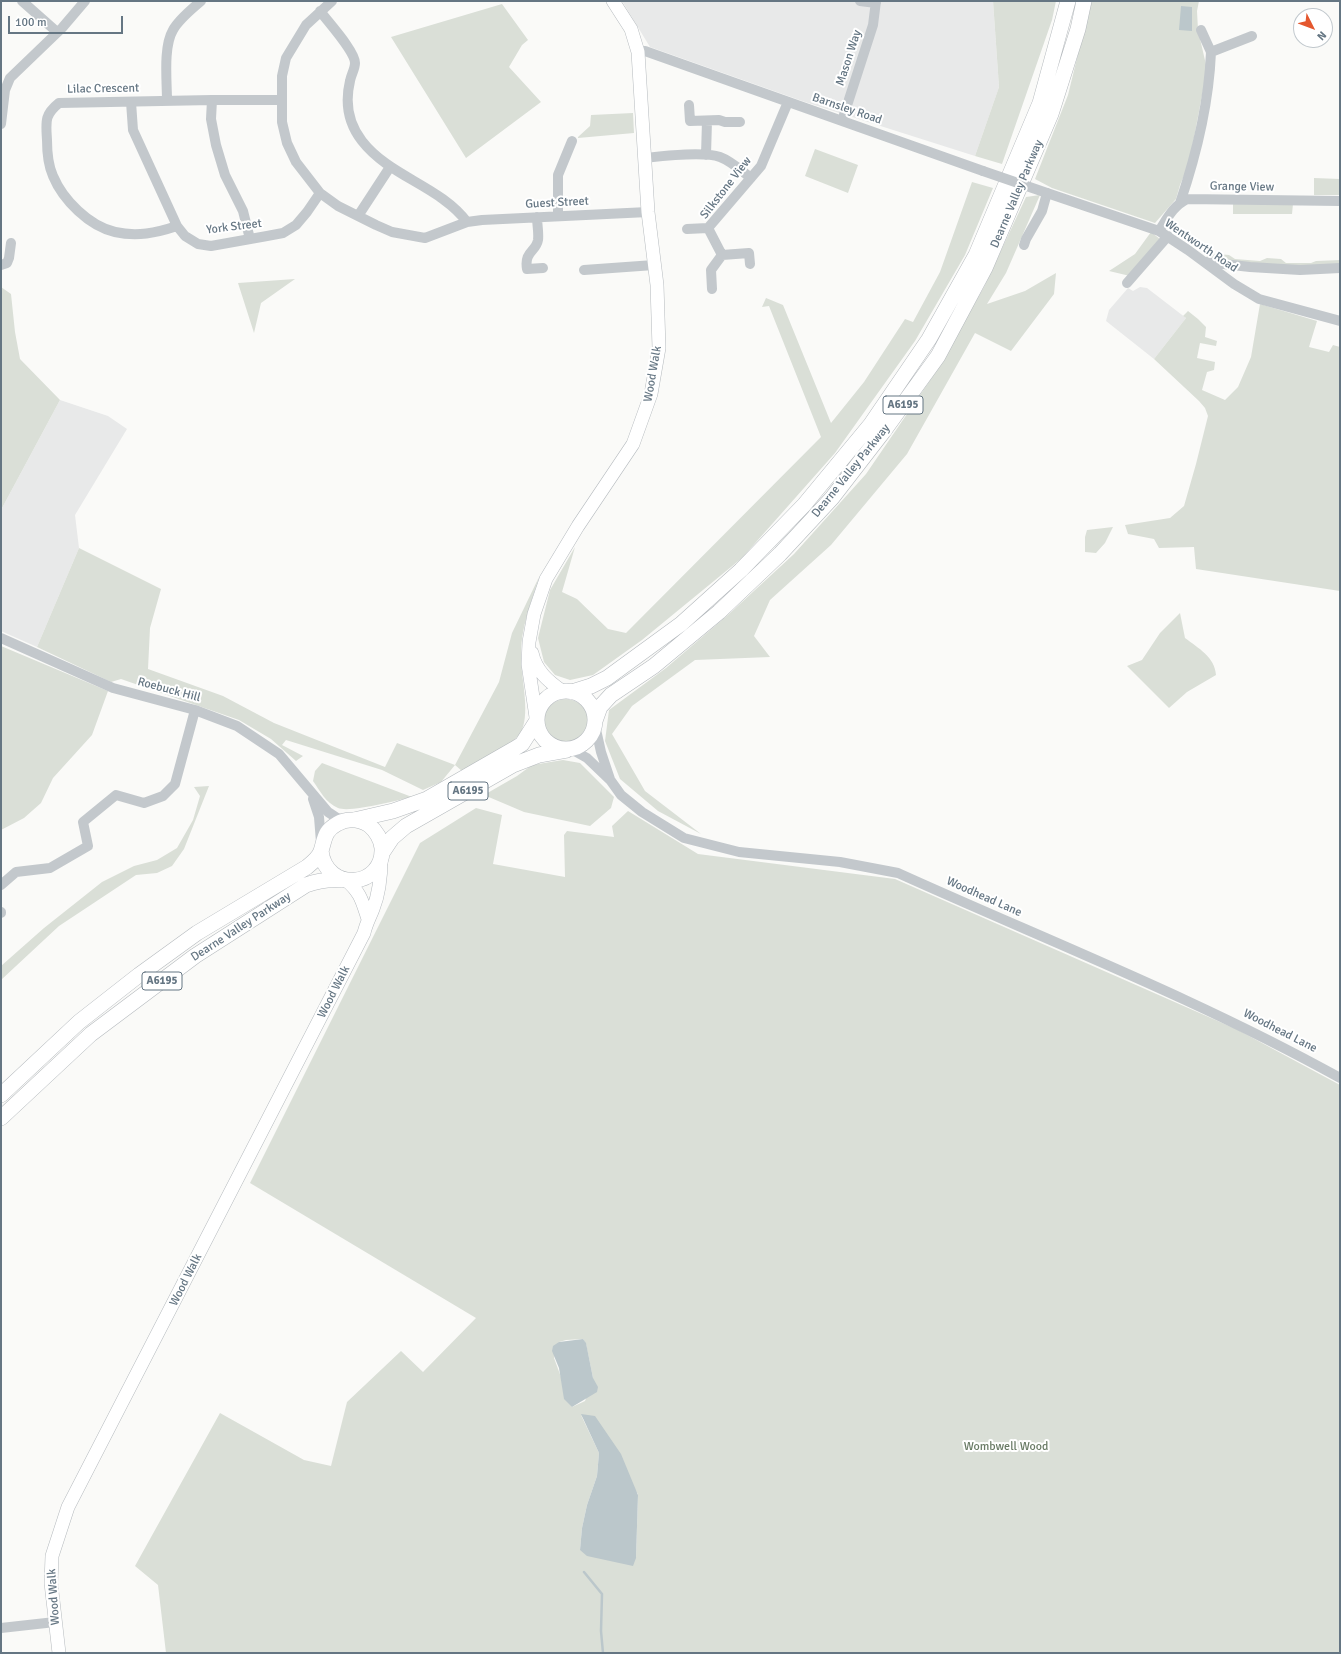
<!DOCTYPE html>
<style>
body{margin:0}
#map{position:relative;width:1341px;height:1654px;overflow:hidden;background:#fafaf8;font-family:Signika,sans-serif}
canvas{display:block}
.frame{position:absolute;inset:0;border:2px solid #657683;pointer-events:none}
.north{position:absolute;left:1293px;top:8px;width:40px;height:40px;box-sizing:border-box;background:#fff;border:1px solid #c1c8cd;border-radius:50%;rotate:132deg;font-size:11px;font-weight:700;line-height:16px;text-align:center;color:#657683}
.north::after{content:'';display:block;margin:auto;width:14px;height:18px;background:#e4572e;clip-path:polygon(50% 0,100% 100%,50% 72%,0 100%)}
.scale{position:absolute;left:8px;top:16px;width:115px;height:18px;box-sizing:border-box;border:2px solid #657683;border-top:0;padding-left:5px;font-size:12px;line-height:14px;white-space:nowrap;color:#657683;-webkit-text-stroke:3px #fff;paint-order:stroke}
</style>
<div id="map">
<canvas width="1341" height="1654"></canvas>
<div class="frame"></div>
<div class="north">N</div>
<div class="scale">100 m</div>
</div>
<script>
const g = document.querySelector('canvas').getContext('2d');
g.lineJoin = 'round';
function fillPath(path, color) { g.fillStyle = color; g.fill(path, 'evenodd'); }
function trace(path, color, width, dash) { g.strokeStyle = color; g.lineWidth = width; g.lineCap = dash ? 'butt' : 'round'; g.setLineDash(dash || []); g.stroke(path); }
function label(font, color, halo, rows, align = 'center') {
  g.font = font + ' Signika,sans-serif'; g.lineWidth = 4; g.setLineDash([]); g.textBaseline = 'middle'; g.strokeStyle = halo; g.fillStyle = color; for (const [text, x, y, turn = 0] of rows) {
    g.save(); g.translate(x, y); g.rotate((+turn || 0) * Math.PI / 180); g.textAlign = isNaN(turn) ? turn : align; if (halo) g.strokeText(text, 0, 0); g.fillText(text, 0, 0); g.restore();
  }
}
const built = new Path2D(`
 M 622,1 L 993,1 L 999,87 L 975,156 L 805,102 L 650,47 Z
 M 1140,287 L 1147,288 L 1186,318 L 1154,359 L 1106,321 L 1109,310 L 1128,288 L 1133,291 Z
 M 60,400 L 108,416 L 127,429 L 75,515 L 79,548 L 37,647 L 1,631 L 1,510 Z`);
const green = new Path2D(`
 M 993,1 L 1056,1 L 1052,20 L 1002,164 L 975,156 L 999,87 Z
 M 1091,1 L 1199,1 L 1197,11 L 1198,30 L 1207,69 L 1189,164 L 1180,185 L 1176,199 L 1155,223 L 1052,188 L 1035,179 L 1068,95 Z
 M 502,4 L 528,40 L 522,45 L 509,67 L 541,102 L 466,158 L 391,37 Z
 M 633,113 L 634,133 L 578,138 L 578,137 L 590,126 L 591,115 Z
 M 815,149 L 858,165 L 848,193 L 805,176 Z
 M 1314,178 L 1340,179 L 1340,195 L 1314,195 Z
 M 972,182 L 993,188 L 965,255 L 915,341 L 835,453 L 742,558 L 642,640 L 593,675 L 570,680 L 555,675 L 544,662 L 538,638 L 550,590 L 575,547 L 562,592 L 577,599 L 608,629 L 626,633 L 821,437 L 769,306 L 762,307 L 766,298 L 783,305 L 831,423 L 864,382 L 905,319 L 913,322 L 940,272 Z
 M 1040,195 L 1006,273 L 987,304 L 1025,291 L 1056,273 L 1054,294 L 1011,351 L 975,333 L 907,454 L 831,545 L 770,600 L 754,636 L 770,657 L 695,660 L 632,706 L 612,734 L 645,791 L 701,834 L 658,811 L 620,779 L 605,741 L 609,710 L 666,668 L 729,614 L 794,554 L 866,474 L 935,373 L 984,287 L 1026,197 Z
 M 1233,204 L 1293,204 L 1292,214 L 1233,214 Z
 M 1151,232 L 1160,239 L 1130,276 L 1109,271 L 1135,254 Z
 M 1207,253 L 1229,255 L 1235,259 L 1260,261 L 1267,258 L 1281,259 L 1286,263 L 1311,263 L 1316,261 L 1340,260 L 1340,265 L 1301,268 L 1215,261 L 1206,256 Z
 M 295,279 L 261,303 L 254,333 L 238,283 Z
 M 1,287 L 11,294 L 15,332 L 20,359 L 60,400 L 1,510 Z
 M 1260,304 L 1317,321 L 1309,347 L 1329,352 L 1333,345 L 1340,347 L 1340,591 L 1196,569 L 1194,547 L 1159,548 L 1154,539 L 1128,534 L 1125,525 L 1170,518 L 1184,506 L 1196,464 L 1208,416 L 1205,408 L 1199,401 L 1154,359 L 1186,318 L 1183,316 L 1188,311 L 1198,319 L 1206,327 L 1205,337 L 1217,341 L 1216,346 L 1200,343 L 1197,358 L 1215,362 L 1214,370 L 1207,372 L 1202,390 L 1225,400 L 1238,387 L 1251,357 Z
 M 1113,527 L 1105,543 L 1096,553 L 1085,552 L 1085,537 L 1087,530 Z
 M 79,548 L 161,589 L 150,628 L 148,669 L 223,696 L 274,723 L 385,767 L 397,743 L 455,765 L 499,682 L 512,633 L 539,577 C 531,603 520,630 521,657 C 521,678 530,710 522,730 C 514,747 478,761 462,771 L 455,765 L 441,782 L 423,790 L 382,770 L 286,740 L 282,745 L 303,756 L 296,761 L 271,739 L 239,720 L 121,679 L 111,682 L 37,647 Z
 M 1180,613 L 1185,638 C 1198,648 1215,657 1216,675 L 1187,692 L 1169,708 L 1127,666 L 1142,660 L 1160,633 Z
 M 1,646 L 108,691 L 92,735 L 53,778 L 41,803 L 24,818 L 1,830 Z
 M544 721a22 22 0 1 1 44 0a22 22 0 1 1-44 0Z
 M 563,760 L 580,763 L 614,797 L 611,808 L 590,826 L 524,812 L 484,795 L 517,776 L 532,765 Z
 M 322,763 L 412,797 C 398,800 350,813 338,808 C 326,803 320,791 313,781 L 315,771 Z
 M 209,786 L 184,849 L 172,866 L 157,873 L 136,875 L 59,926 L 1,980 L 1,966 L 44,928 L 102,882 L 134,866 L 157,860 L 177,848 L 193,820 L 200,796 L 194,787 Z
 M 476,808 L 502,815 L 493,864 L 565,877 L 564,835 L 567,831 L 614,837 L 612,826 L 628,811 L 698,854 L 895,879 L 1236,1029 L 1340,1085 L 1340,1653 L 166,1653 L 158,1585 L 135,1566 L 220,1413 L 304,1460 L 331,1466 L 347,1402 L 401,1351 L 423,1372 L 476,1318 L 250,1183 L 420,843 ZM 583,1339 L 586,1344 L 593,1378 L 585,1401 L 572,1407 L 554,1358 L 559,1342 L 566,1340 ZM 581,1415 L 638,1494 L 636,1558 L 580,1550 L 582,1528 L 587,1505 L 597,1476 L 599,1453 Z`);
const water = new Path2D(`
 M 1181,6 L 1192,7 L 1192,31 L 1179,30 Z
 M 583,1339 L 586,1343 L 593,1378 L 598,1387 L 597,1392 L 572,1407 L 564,1399 L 559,1368 L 552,1351 L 553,1346 L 559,1342 Z
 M 581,1414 L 595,1416 L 621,1454 L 638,1495 L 636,1558 L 633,1566 L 587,1556 L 580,1550 L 582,1528 L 587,1505 L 597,1476 L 599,1453 Z`);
const stream = new Path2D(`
 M 584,1572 L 602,1594 L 601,1631 L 603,1653`);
const minor = new Path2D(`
 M 22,1 L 57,32
 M 332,1 L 306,25 L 286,58 L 282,76 L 282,122 L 287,143 L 296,162 L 320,193 L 338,206 L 376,225 L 392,232 L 425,238 L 467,222 L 482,220 L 648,212
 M 860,1 L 876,3
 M 320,11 C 328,22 355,51 355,63 C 355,69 351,75 350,81 C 345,102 348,123 362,141 C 390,177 440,186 467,222
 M 1201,30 L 1211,52
 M 638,52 L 645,51 L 983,171
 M 212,100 L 211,119 L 216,145 L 225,175 L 243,211 L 250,239
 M 167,101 C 167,81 163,47 173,30 C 179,19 192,9 201,1
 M 131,102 L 133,130 L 177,226 L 185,236 L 198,244 L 211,246 L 267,236 L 283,233 L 296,225 L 307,212 L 320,193
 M 689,105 L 690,121 L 719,120 L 725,122 L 740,122
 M 842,121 L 873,25 L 876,1
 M 1,124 L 5,90 L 10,78 L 62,28 L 85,1
 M 706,155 L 707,121
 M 645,158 C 663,156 703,151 720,157 C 731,161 742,171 751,178
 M 1180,203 C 1196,156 1209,101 1211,52 L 1252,36
 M 358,216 L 390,167
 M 558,216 L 558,175 L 572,141
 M 537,217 C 537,224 539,233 538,240 C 536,252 524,251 527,269 L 543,268
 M 177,226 C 156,233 137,237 115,232 C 89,226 63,200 53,176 C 48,165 47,153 47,140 C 46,122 44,115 59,103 L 212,100 L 281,100
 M 687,229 L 708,228
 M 1159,231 C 1167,219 1173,206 1187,199 L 1340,201
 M 1024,245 L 1026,239 L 1042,211 L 1047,193 L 1159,231 L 1188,250 L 1234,284 L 1259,299 L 1340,321
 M 722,255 L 749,253 L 750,264
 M 1206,262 L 1250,267 L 1300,270 L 1340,268
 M 1,265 L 7,263 L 9,258 L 11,243
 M 584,270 L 654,265
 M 1127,283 L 1168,236
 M 712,289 L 711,270 L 722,255 L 708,228 L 761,166 L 788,102
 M 1,638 L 113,688 L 195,710 L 237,726 L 279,754 L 328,812 L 337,818 L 347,820
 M 595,725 L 601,752 L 610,779
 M 571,749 L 587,758 L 611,781 L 621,795 L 642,812 L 684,838 L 739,852 L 840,862 L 898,873 C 1046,940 1198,999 1340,1078
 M 313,799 L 319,817 L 321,842
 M 1,885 L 16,872 L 50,868 L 88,846 L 83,822 L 116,795 L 144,803 L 163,796 L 175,784 L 195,710
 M 1,912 L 1,913
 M 1,1628 L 55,1622`);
const major = new Path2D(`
 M 532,653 C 536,671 548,681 562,691
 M 536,717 L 528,664 L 529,642 L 534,614 L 546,579 L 578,526 L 633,444 L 651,394 L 659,348 L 657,285 L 648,212 L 638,52 L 631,29 L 613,1
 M 346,880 C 361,893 362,901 368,919
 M 59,1653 L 51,1583 L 52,1556 L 68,1507 L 364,933 C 366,924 370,917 373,909 C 379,894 381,874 381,859`);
const highway = new Path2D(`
 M537 720a29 29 0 1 1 58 0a29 29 0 1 1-58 0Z
 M 572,692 L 591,686 L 607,678 L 681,624 L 741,570 L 804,505 L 871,424 L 929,339 L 976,255 L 1040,103 L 1068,1
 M 595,721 L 600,707 L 611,695 L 654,666 L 719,612 L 780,554 L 832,498 L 883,432 L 938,356 L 985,268 L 1051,114 L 1078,29 L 1084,1
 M 354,820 L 393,811 L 427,799 L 514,749 L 522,744 L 536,722
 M 382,853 L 392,838 L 406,826 L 513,765 L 539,755 L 567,750
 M 1,1095 L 79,1022 L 139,975 L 197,933 L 307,867 C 312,863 319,857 321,851 C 325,839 324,831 337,824 C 347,818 359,819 369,825 C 376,831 381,839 382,848 C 384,888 326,893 321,851
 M 1,1118 L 91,1034 L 195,956 L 306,885 C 319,880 329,879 342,880`);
const minorBridge = new Path2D(`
 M 983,171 L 1047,193`);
const shields = [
 [903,405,40],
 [468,791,40],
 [162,981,40]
];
const shieldNames = [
 ["A6195",903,405],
 ["A6195",468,791],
 ["A6195",162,981]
];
const streetNames = [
 ["Mason Way",849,58,-72],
 ["Lilac Crescent",103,89,-1],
 ["Barnsley Road",847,109,19],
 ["Grange View",1242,187,1],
 ["Silkstone View",726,188,-52],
 ["Dearne Valley Parkway",1017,194,-67],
 ["Guest Street",557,203,-3],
 ["York Street",234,227,-7],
 ["Wentworth Road",1201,246,34],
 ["Wood Walk",653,374,-80],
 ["Dearne Valley Parkway",851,471,-51],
 ["Roebuck Hill",169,690,15],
 ["Woodhead Lane",984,897,24],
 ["Dearne Valley Parkway",241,927,-33],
 ["Wood Walk",334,992,-63],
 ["Woodhead Lane",1280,1031,27],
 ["Wood Walk",186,1280,-63],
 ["Wood Walk",54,1597,-94]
];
const parkNames = [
 ["Wombwell Wood",1006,1447]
];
fillPath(built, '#e8e9e9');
fillPath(green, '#dadfd7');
fillPath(water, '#bbc7cb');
trace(stream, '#bbc7cb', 2.5);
trace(major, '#b5babe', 14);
trace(highway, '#b4b9bd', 16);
trace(minor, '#c3c8cc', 10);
trace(major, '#fff', 13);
trace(highway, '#fff', 15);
trace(minorBridge, '#c3c8cc', 10);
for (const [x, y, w] of shields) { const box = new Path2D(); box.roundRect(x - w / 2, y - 9, w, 18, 3); g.fillStyle = '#fff'; g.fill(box); trace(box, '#657683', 1); }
label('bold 11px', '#657683', null, shieldNames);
label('12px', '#657683', '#fff', streetNames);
label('12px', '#687a64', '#fff', parkNames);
</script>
